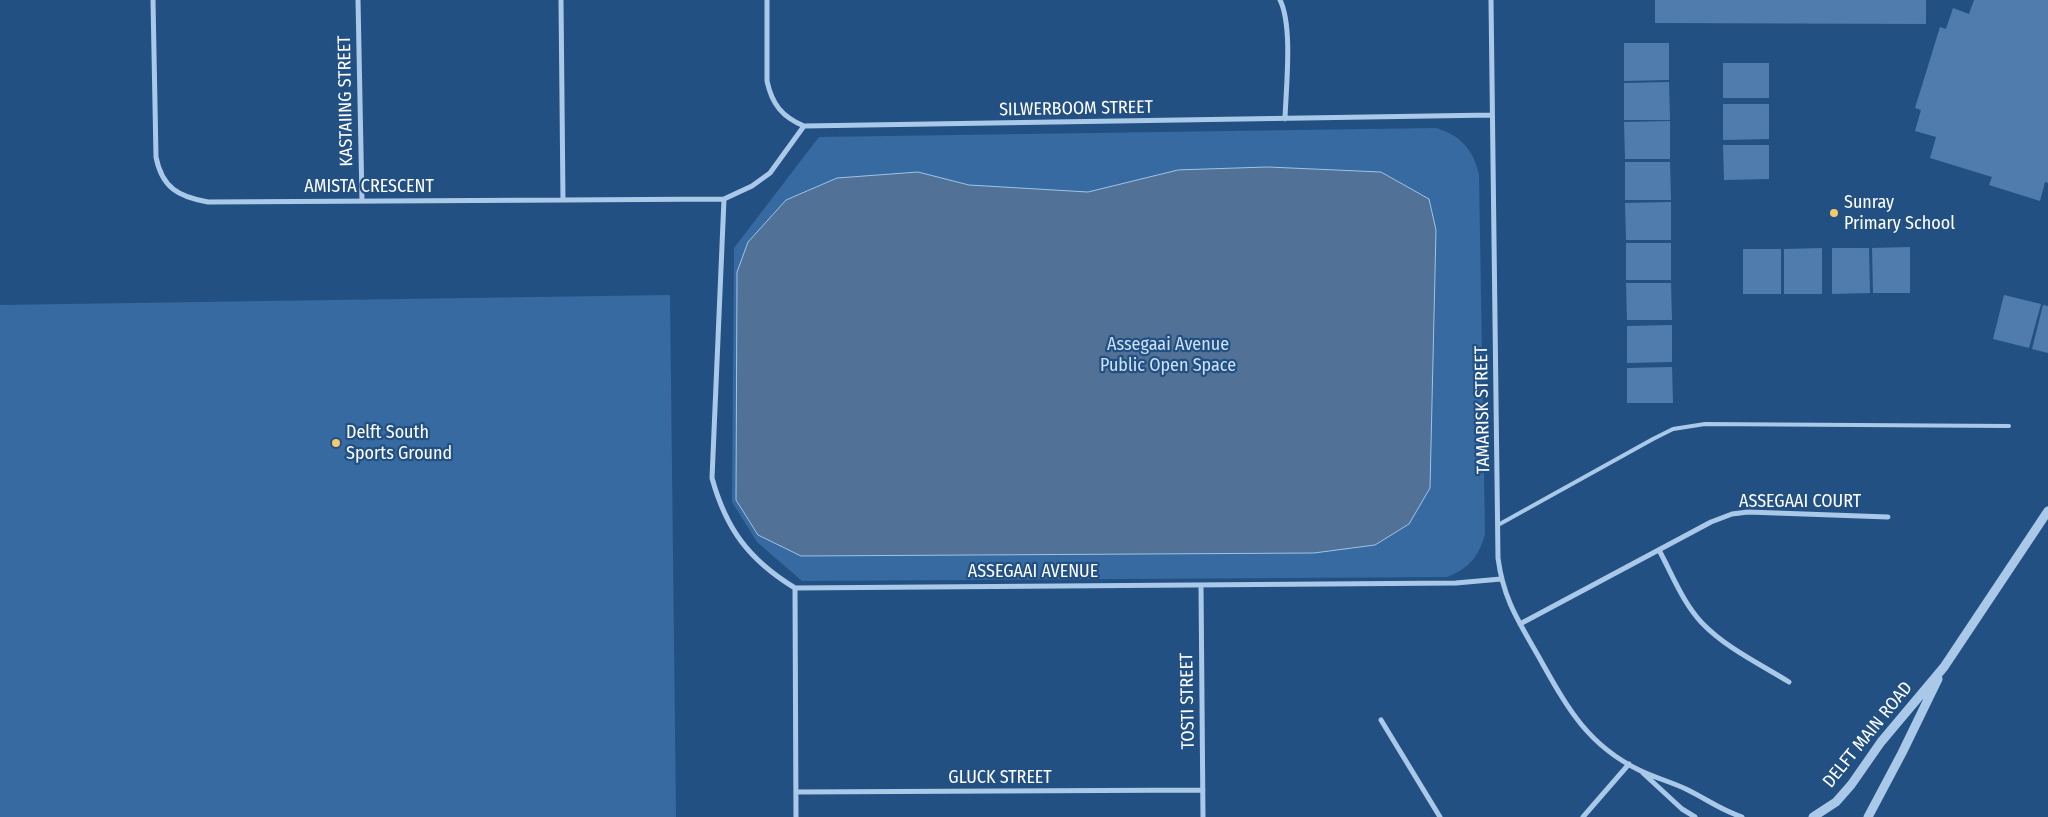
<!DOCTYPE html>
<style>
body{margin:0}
canvas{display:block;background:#225083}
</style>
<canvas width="2048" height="817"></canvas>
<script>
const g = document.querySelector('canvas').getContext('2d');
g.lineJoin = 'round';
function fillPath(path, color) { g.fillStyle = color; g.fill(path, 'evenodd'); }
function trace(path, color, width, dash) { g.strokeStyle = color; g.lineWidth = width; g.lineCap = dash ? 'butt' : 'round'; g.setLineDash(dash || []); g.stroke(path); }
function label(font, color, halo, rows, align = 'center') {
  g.font = font + ' "Fira Sans Condensed",sans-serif'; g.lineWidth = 4.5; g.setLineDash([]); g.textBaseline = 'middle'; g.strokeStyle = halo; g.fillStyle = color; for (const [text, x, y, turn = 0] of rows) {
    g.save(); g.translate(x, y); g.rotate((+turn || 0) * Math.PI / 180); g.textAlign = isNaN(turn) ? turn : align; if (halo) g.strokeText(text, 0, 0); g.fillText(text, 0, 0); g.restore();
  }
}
const green = new Path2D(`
 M 1436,128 C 1460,135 1474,150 1479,175 L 1485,534 C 1479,557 1468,569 1447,577 L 802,581 L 757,542 L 732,502 L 734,248 L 819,137 Z
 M 670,295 L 676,817 L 0,817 L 0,305 Z`);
const water = new Path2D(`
 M 1268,167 L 1381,172 L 1429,199 L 1436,230 L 1430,488 L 1409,524 L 1375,545 L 1314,553 L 801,556 L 758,535 L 736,500 L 737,272 L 748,242 L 786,200 L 837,178 L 918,172 L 969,185 L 1088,192 L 1178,170 Z`);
const building = new Path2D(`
 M 1655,0 L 1926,0 L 1926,24 L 1655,23 Z
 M 1974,0 L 2048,0 L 2048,183 L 2045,182 L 2040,201 L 1989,185 L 1992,177 L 1930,158 L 1936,137 L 1915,131 L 1921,110 L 1915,108 L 1940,27 L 1946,29 L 1953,8 L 1969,14 Z
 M 1624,43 L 1669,43 L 1669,80 L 1624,81 Z
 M 1723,63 L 1769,63 L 1769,98 L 1723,98 Z
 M 1669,82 L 1670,120 L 1624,120 L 1624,83 Z
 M 1723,104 L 1769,104 L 1769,139 L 1723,140 Z
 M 1670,121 L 1670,159 L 1625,159 L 1624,122 Z
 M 1723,145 L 1769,145 L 1769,179 L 1724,180 Z
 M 1625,162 L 1670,162 L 1671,200 L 1625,200 Z
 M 1671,202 L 1671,240 L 1626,240 L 1625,203 Z
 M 1626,243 L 1671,243 L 1671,280 L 1626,280 Z
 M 1910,247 L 1910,293 L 1873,293 L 1872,248 Z
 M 1822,248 L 1822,294 L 1784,294 L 1784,249 Z
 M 1832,248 L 1869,248 L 1870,293 L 1832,294 Z
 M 1743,249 L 1781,249 L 1781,294 L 1743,294 Z
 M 1626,283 L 1671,283 L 1672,320 L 1627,320 Z
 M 2004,295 L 2041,304 L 2029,348 L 1993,339 Z
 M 2043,305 L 2048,306 L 2048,353 L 2032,349 Z
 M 1672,325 L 1672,362 L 1627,363 L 1627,326 Z
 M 1672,367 L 1673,403 L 1627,403 L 1627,368 Z`);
const service = new Path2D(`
 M 1498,525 L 1653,439 L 1673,429 L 1705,424 L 2009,426`);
const minor = new Path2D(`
 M 153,0 L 156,157 C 162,188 179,197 208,202 L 563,200 L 561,0
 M 358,0 L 362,201
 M 767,0 L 767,81 C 772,104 782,117 804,126 L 1492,115
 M 1280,0 C 1293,26 1286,87 1285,119
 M 1491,0 L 1498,558 C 1503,597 1517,619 1536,652 C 1565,703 1584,743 1639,770 C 1655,778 1672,782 1688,790 C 1708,800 1721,810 1742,817
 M 724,199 L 712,478 C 726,529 749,560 795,588
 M 563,200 L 724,199 L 752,186 L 770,173 L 804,126
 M 1659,550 C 1672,574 1683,603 1702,623 C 1726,648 1760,664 1789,682
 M 1201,585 L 1203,817
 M 1520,624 L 1711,522 L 1732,514 L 1748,512 L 1888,517
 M 1381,720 L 1440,817
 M 1643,773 L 1682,809 L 1695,817
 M 796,792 L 1203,790
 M 796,817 L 795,588 L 1456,583 L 1501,579
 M 1583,817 L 1629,764`);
const tertiary = new Path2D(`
 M 1813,817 L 1836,802 L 1851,785 L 1881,742 L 1944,667 L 2048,511
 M 1868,817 L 1902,753 L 1938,679`);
const markers = [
 [1834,213,5,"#f4c86d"],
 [336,443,5,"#f4c86d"]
];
const streetNames = [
 ["KASTAIING STREET",346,101,-91],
 ["SILWERBOOM STREET",1076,109,-1],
 ["AMISTA CRESCENT",369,187],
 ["TAMARISK STREET",1483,410,-91],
 ["ASSEGAAI COURT",1800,502],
 ["ASSEGAAI AVENUE",1033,572],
 ["TOSTI STREET",1188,701,-91],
 ["DELFT MAIN ROAD",1868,735,-51],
 ["GLUCK STREET",1000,778]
];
const poiNames = [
 ["Sunray",1844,203],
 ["Primary School",1844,224],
 ["Delft South",346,433],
 ["Sports Ground",346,454]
];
const parkNames = [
 ["Assegaai Avenue",1168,345],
 ["Public Open Space",1168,366]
];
fillPath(green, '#366aa0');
fillPath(water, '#517196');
trace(water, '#9ec4e9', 1);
fillPath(building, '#4f7cad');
trace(service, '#aac9e8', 4);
trace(minor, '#aac9e8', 5);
trace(tertiary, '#aac9e8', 9);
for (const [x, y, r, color] of markers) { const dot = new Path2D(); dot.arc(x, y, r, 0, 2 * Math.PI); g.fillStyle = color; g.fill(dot); trace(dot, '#225083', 2); }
label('18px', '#fff', '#225083', streetNames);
label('18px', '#fff', '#225083', poiNames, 'left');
label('18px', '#cee2f6', '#225083', parkNames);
</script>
